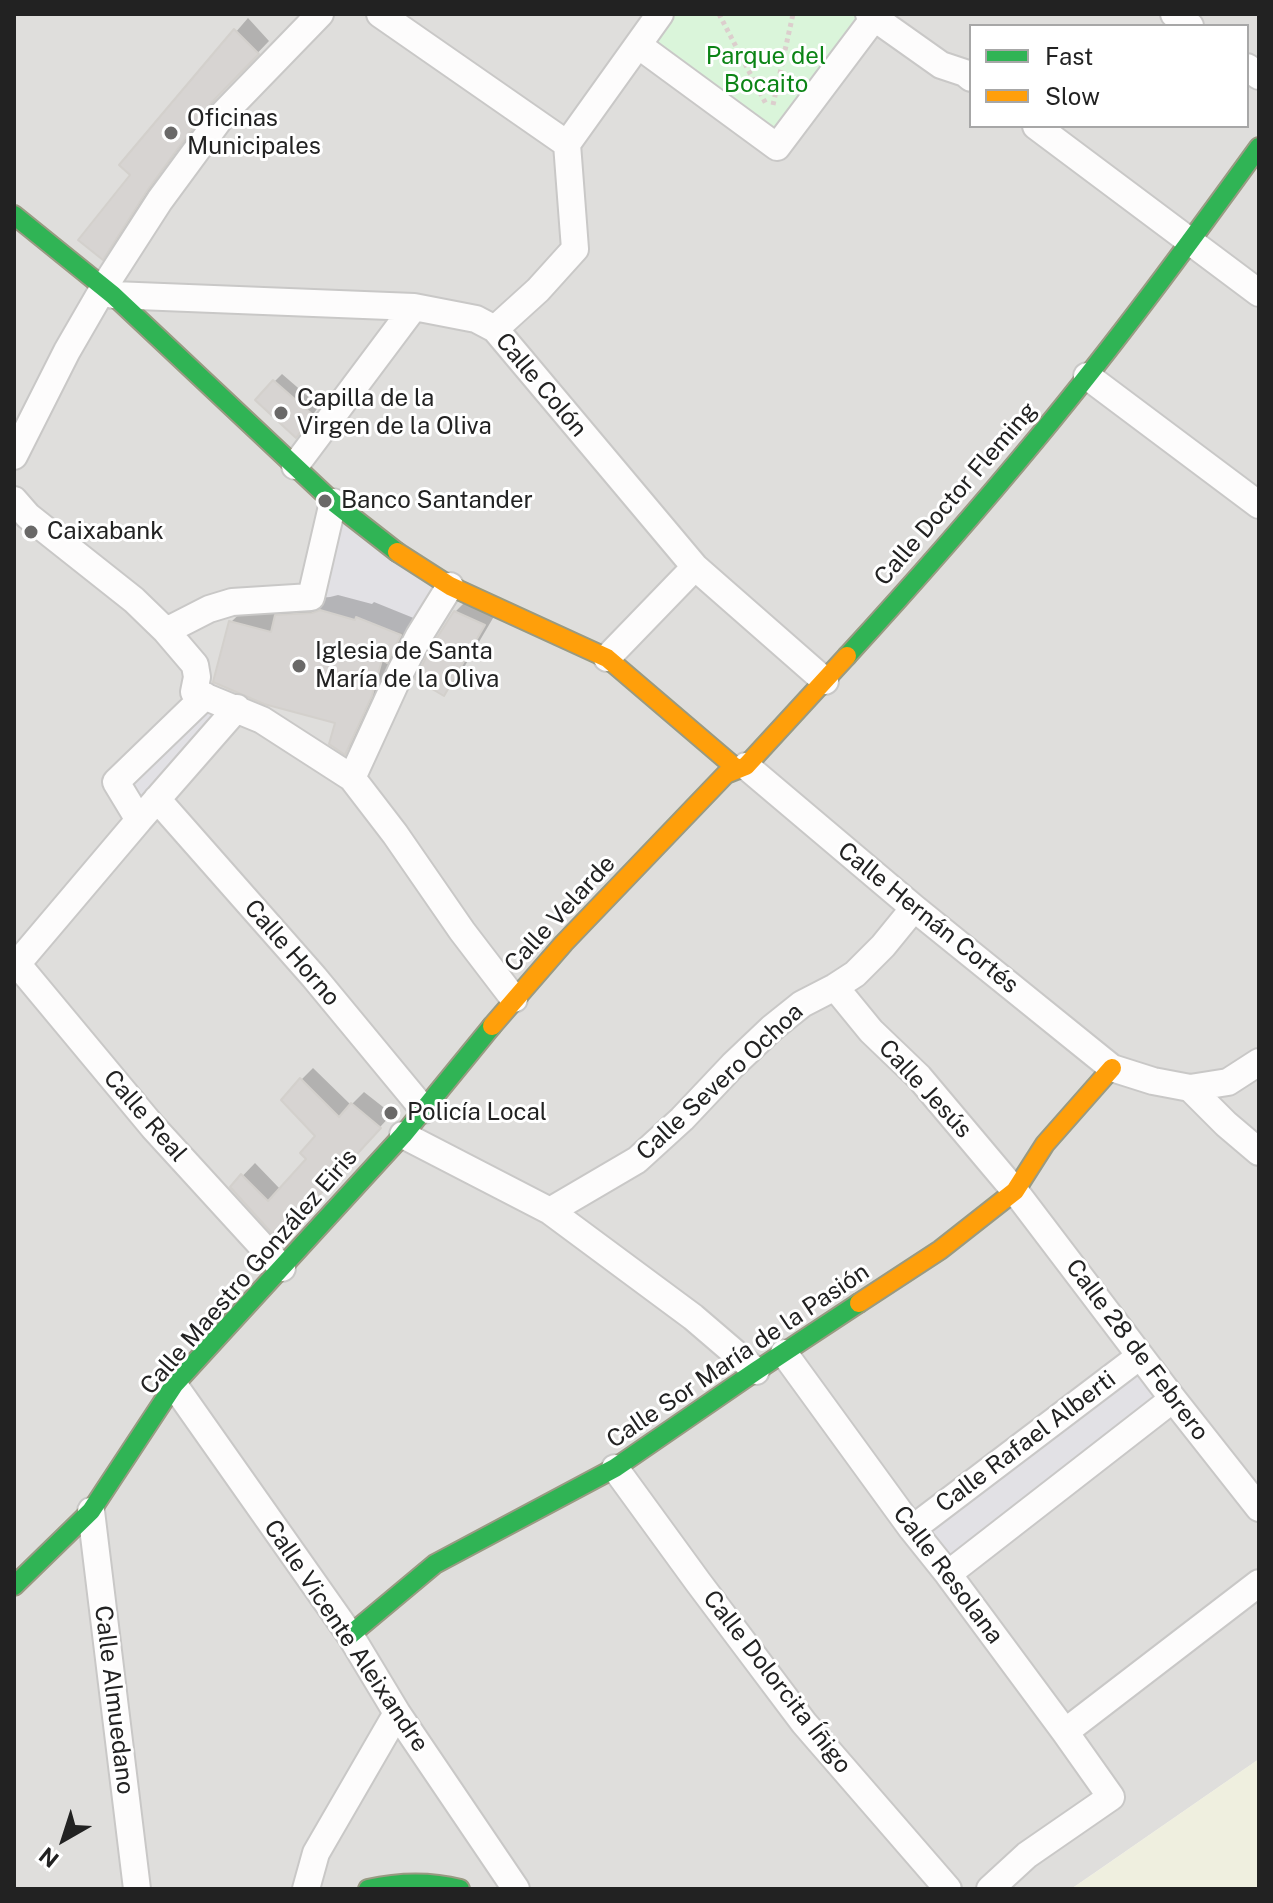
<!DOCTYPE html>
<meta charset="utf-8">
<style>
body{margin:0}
#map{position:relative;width:1273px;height:1903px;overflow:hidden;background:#f0eeeb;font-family:"Public Sans",sans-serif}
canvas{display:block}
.frame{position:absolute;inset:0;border:16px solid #222;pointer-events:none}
.legend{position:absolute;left:969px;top:24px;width:280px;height:104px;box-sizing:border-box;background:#fff;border:2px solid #a7a7a7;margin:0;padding:10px 14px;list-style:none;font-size:24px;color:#222}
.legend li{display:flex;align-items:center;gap:16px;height:40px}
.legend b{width:40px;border:2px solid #a7a7a7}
.north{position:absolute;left:24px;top:1799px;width:80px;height:80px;-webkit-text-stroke:6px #fff;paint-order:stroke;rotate:219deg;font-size:22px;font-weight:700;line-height:32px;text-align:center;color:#222}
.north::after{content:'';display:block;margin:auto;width:28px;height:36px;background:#222;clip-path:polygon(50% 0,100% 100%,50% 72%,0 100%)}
</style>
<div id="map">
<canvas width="1273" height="1903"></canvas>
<div class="frame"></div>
<ul class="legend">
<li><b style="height:10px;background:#30b455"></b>Fast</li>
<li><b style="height:10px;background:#ff9f0a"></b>Slow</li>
</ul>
<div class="north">N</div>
</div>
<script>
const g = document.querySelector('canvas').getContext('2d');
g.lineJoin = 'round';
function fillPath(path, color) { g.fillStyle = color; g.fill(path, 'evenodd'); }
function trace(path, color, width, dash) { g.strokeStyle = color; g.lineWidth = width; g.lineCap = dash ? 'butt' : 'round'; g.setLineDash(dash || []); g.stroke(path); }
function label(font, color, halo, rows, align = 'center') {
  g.font = font + ' "Public Sans",sans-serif'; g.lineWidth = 6; g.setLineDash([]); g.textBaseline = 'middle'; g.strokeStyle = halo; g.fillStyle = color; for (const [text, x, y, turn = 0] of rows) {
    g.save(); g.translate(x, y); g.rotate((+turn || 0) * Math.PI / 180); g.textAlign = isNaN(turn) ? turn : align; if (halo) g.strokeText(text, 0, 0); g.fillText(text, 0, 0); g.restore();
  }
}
const residential = new Path2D(`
 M 14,14 L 1259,14 L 1259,1759 L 1071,1889 L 14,1889 ZM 971,26 L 1247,26 L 1247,126 L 971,126 Z`);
const farmland = new Path2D(`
 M 1259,1759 L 1259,1889 L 1071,1889 L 1096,1872 Z`);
const park = new Path2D(`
 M 660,14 L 869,14 L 777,147 L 638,45 Z`);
const plaza = new Path2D(`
 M 333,502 L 450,586 L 419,636 L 388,630 L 356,617 L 355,620 L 310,607 Z
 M 205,696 L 237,708 L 139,820 L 116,782 Z
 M 1140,1356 L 1173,1399 L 948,1574 L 912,1529 Z`);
const shadow = new Path2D(`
 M 248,18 L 269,41 L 223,89 L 158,177 L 114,245 L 102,257 L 133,175 L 121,165 Z
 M 282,374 L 319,406 L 304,427 L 275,381 Z
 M 338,595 L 372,604 L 374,602 L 416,619 L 403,644 L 395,653 L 387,678 L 361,736 L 345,752 L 337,721 L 231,622 L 248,606 L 279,615 L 294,600 L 330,597 Z
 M 467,600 L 496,613 L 456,681 L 444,693 L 455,612 Z
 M 313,1068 L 351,1105 L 364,1092 L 392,1114 L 290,1225 L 232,1187 L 255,1163 L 281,1190 L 309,1159 L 317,1136 L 301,1080 Z`);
const building = new Path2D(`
 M 234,29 L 259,54 L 211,103 L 147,191 L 103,260 L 78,240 L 130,175 L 119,165 Z
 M 273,380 L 313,415 L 296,438 L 255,400 Z
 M 320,610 L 355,620 L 356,617 L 401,635 L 387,663 L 382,660 L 372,696 L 345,755 L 329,744 L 335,723 L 264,704 L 213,682 L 229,621 L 271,632 L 275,615 L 312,613 Z
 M 454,611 L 485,625 L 444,696 L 415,679 L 433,644 Z
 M 300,1078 L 339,1117 L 351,1103 L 381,1128 L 278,1240 L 230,1187 L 241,1174 L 268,1201 L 306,1159 L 300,1153 L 315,1136 L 281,1100 Z`);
const path = new Path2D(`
 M 719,14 L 766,104
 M 773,105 L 793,14`);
const street = new Path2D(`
 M 380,14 L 567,144
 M 869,14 L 941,65 L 965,73 L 971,78
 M 1174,14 L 1190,26
 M 638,45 L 777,147 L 874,18
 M 1247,67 L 1259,76
 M 1036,126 L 1259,293
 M 113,295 L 414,307 L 476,319 L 495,329 L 695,567 L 825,681
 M 495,329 L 538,290 L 575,249 L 567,144 L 660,14
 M 1087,376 L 1259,505
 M 14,456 L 67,351 L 104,287 L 160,200 L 224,113 L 320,14
 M 295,466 L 414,307
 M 14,500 L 28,516 L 134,600 L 166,631 L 195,665 L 197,677 L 194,692 L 262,720 L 352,778 L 395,834 L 462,931 L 514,999
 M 166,631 L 209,609 L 232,602 L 311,597 L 333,502
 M 607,658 L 695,567
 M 205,696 L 116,782 L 139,820 L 237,708
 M 746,766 L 914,908 L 1112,1068 L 1153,1081 L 1190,1088 L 1228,1082 L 1259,1062
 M 352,778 L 401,671 L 419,636 L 450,586
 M 157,799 L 314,977 L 424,1110
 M 14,960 L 153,1127 L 282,1268
 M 17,964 L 139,820
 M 835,987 L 871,1031 L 919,1077 L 1015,1191 L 1173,1399 L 1259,1508
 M 1190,1088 L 1226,1124 L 1259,1152
 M 403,1135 L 550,1211 L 693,1317 L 756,1371
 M 550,1211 L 637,1160 L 682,1119 L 733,1065 L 772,1028 L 802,1004 L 835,987 L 855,974 L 883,946 L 914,908
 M 784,1353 L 912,1529 L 948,1574 L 1065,1732 L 1111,1797 L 1027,1855 L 990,1889
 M 174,1385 L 350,1635 L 397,1713 L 516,1889
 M 615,1468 L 698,1582 L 804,1723 L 948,1889
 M 91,1511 L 137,1889
 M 912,1529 L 1140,1356
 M 948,1574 L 1173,1399
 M 1065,1732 L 1259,1583
 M 306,1889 L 316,1853 L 397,1713`);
const fast = new Path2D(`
 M 14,215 L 113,295 L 333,502 L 397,552
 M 847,656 C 913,584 977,511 1039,436 C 1116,343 1188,245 1259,147
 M 14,1586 L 91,1511 L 174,1385 L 403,1135 L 492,1026
 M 350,1635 L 435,1564 L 615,1468 L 756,1371 L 859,1303
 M 368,1889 C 399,1882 429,1881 460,1889`);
const slow = new Path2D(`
 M 397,552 L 450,586 L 607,658 L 737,769
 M 492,1026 L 564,943 L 726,774 L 746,766 L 847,656
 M 859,1303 L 940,1250 L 1015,1191 L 1045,1144 L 1112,1068`);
const markers = [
 [171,133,8,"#6a6968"],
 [281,413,8,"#6a6968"],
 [325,501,8,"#6a6968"],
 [31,532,8,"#6a6968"],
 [299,666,8,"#6a6968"],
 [391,1113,8,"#6a6968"]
];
const parkNames = [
 ["Parque del",766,57],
 ["Bocaito",766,85]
];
const poiNames = [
 ["Oficinas",187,119],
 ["Municipales",187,147],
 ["Capilla de la",297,399],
 ["Virgen de la Oliva",297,427],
 ["Banco Santander",341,501],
 ["Caixabank",47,532],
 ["Iglesia de Santa",315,652],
 ["María de la Oliva",315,680],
 ["Policía Local",407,1113]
];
const streetNames = [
 ["Calle Colón",541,385,50],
 ["Calle Doctor Fleming",956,494,-49],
 ["Calle Velarde",560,914,-47],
 ["Calle Hernán Cortés",928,918,39],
 ["Calle Horno",292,953,49],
 ["Calle Severo Ochoa",720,1082,-43],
 ["Calle Jesús",925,1089,47],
 ["Calle Real",145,1116,49],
 ["Calle Maestro González Eiris",249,1272,-49],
 ["Calle 28 de Febrero",1137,1350,53],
 ["Calle Sor María de la Pasión",738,1356,-34],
 ["Calle Rafael Alberti",1026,1442,-37],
 ["Calle Resolana",948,1575,53],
 ["Calle Vicente Aleixandre",346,1636,56],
 ["Calle Dolorcita Íñigo",777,1682,52],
 ["Calle Almuedano",114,1700,83]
];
fillPath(residential, '#dfdedc');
fillPath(farmland, '#efefdf');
fillPath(park, '#daf5da');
fillPath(plaza, '#e2e1e5');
fillPath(shadow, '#0003');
fillPath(building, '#d7d4d2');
trace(building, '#d3d0cc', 2);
trace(street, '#c9c8c7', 30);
trace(fast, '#999a82', 22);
trace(slow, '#999a82', 22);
trace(path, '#dccecd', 5, [4, 4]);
trace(street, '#fdfcfc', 26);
trace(fast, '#30b455', 18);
trace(slow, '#ff9f0a', 18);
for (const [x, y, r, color] of markers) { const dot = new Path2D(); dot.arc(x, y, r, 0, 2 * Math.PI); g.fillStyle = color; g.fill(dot); trace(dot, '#fff', 3); }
label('24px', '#0c8416', '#fff', parkNames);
label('24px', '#222', '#fff', poiNames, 'left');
label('24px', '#222', '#fff', streetNames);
</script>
